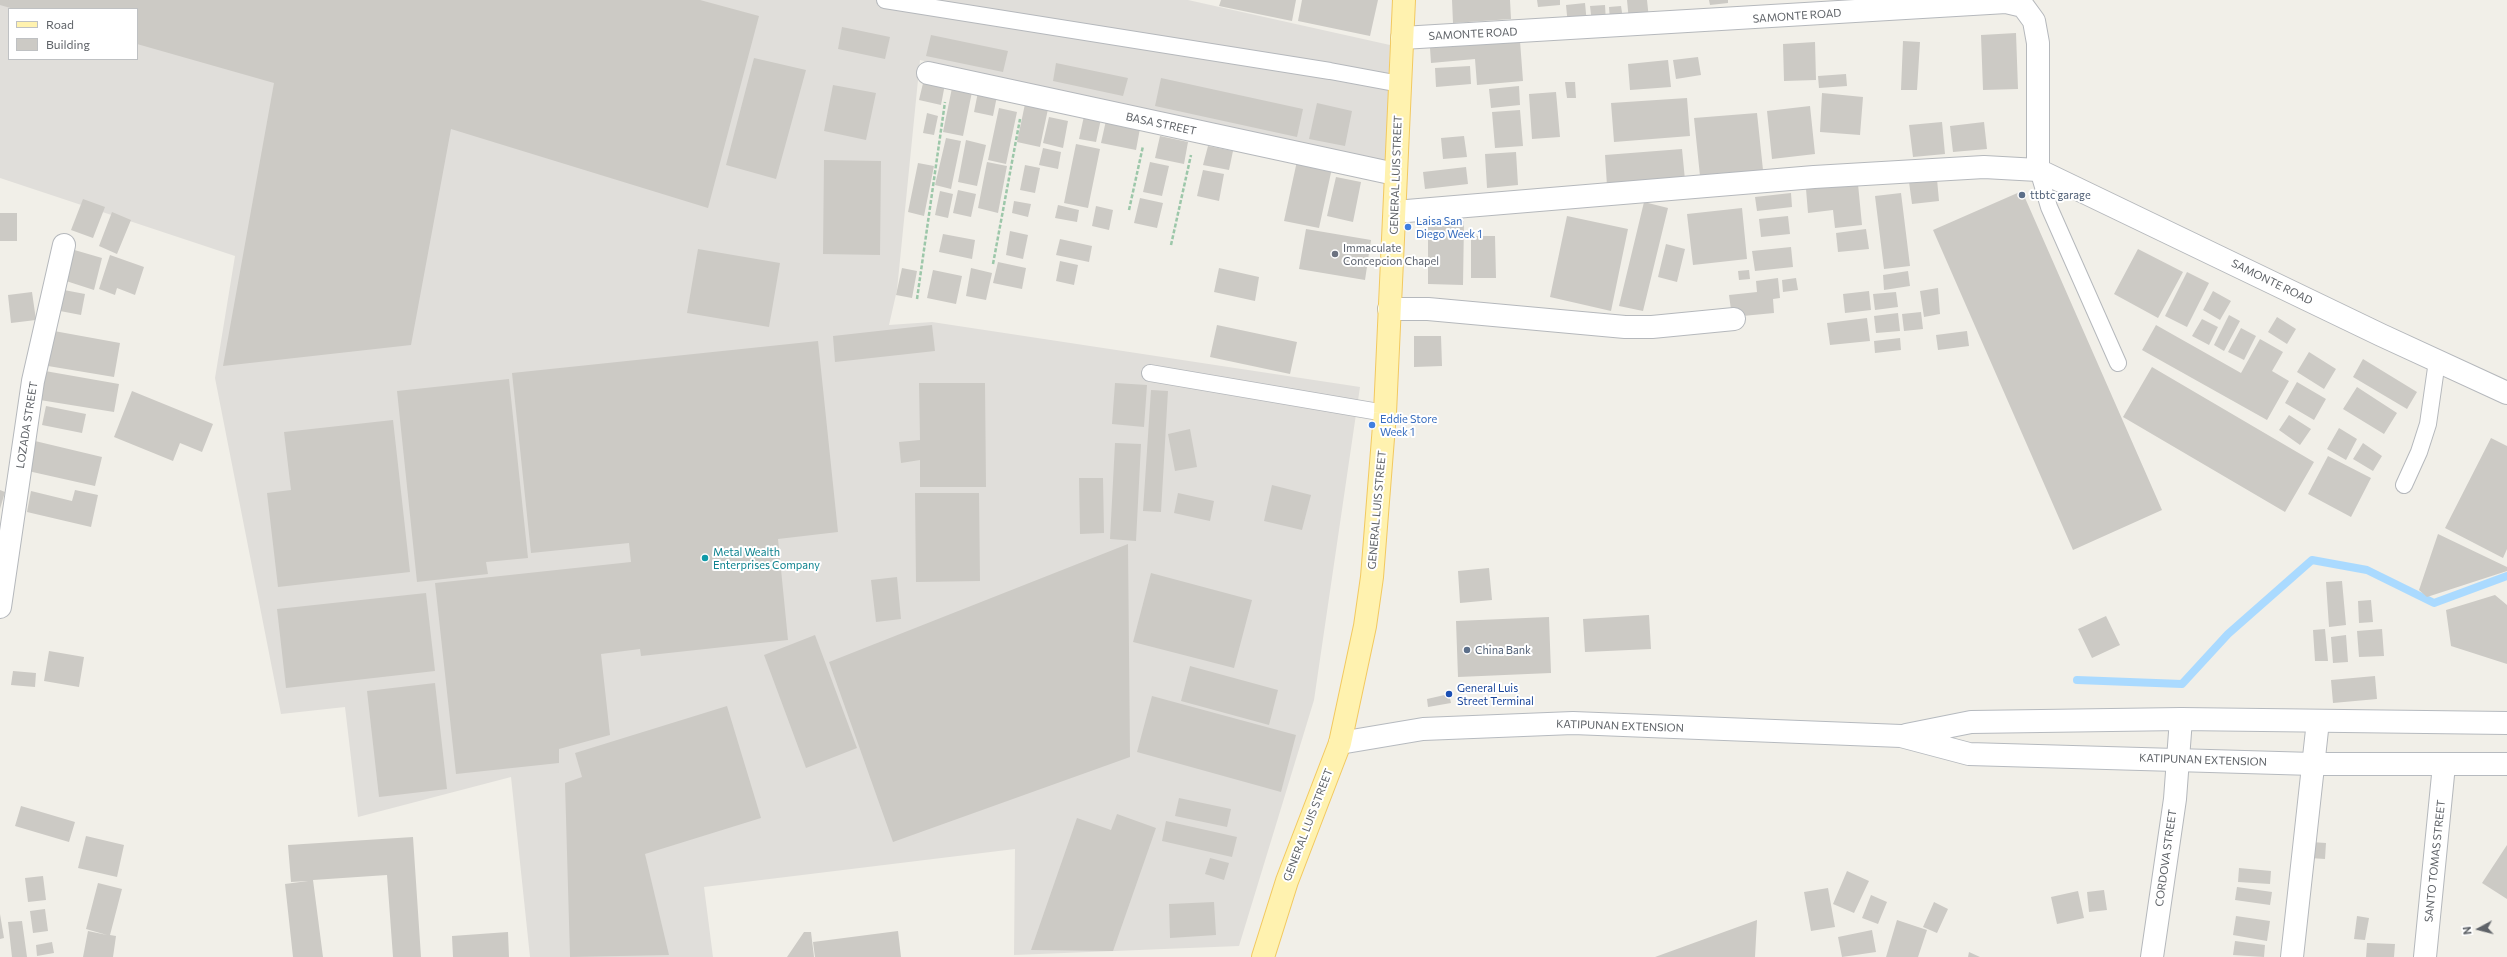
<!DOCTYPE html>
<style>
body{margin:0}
#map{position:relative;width:2507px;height:957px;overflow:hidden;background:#f1efe8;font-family:Commissioner,sans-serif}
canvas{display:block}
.legend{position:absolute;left:8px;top:8px;width:130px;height:52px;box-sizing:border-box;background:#fff;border:1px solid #bfc1c3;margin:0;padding:5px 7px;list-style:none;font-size:12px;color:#5f6368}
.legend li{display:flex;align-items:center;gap:8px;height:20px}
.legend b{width:20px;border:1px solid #bfc1c3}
.north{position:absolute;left:2459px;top:909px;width:40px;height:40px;-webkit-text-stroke:3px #fff;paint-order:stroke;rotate:263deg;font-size:11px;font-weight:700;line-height:16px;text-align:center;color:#5f6368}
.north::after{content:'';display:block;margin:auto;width:14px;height:18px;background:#5f6368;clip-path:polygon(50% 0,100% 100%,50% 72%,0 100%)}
</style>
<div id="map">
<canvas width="2507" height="957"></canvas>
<ul class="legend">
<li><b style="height:5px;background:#fff2af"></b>Road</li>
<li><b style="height:11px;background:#cccac5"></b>Building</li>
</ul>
<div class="north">N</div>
</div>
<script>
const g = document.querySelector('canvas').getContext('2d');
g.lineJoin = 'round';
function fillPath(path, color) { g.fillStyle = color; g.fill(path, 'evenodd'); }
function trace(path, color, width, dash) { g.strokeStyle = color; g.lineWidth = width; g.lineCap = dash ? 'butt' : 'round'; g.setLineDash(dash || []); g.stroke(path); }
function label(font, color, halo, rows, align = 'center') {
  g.font = font + ' Commissioner,sans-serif'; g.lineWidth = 4; g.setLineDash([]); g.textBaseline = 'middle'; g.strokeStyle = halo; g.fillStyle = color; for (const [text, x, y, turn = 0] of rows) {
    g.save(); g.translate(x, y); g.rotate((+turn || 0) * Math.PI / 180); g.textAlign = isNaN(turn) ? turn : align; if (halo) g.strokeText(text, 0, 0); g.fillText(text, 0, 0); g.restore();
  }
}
const industrial = new Path2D(`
 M 0,0 L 1188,0 L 1390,45 L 1386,161 L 920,60 L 897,290 L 889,325 L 932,322 L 1360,387 L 1314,700 L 1239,946 L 1014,955 L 1015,849 L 704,887 L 713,957 L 530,957 L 511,777 L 358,817 L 345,707 L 281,714 L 215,378 L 235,256 L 0,178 ZM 9,9 L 137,9 L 137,59 L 9,59 Z`);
const stream = new Path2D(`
 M 2077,680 L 2182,684 L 2228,634 L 2312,560 L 2367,570 L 2434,603 L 2507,576`);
const building = new Path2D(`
 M 0,0 L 700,0 L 759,16 L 708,208 L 451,129 L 411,345 L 223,366 L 274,83 L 137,44 L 137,9 L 14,9 L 0,5 Z
 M 1221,0 L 1296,0 L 1292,21 L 1219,6 Z
 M 1302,0 L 1378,0 L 1370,36 L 1298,21 Z
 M 1452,0 L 1510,0 L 1511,19 L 1453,23 Z
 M 1537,0 L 1560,0 L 1560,5 L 1538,7 Z
 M 1627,0 L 1647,0 L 1649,19 L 1629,21 Z
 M 1709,0 L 1728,0 L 1728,3 L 1710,5 Z
 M 1585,3 L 1587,24 L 1568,26 L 1566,5 Z
 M 1605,5 L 1606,22 L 1592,23 L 1590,6 Z
 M 1621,6 L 1623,19 L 1610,21 L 1609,7 Z
 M 842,27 L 890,37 L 885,59 L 838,49 Z
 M 2016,33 L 2018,89 L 1983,90 L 1981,35 Z
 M 931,35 L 1008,51 L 1003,72 L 926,56 Z
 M 1520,41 L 1523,81 L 1477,85 L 1475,59 L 1431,63 L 1430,48 Z
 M 1903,41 L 1920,42 L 1917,90 L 1901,90 Z
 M 1815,42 L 1816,80 L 1784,81 L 1783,44 Z
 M 1698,57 L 1701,75 L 1676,79 L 1673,60 Z
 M 754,58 L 806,70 L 776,179 L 726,165 Z
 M 1668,60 L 1671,87 L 1630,90 L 1628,64 Z
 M 1056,63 L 1128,78 L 1123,96 L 1053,81 Z
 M 1470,66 L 1471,84 L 1436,87 L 1435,68 Z
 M 1846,74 L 1847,86 L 1819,88 L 1818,76 Z
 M 1161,78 L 1303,109 L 1297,137 L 1155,106 Z
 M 924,79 L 945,84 L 941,105 L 919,100 Z
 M 1565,82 L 1575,82 L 1576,98 L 1567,98 Z
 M 953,83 L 973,87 L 963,136 L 943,132 Z
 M 833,85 L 876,93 L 866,140 L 824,131 Z
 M 1519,86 L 1520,105 L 1491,108 L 1489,89 Z
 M 978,92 L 997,96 L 993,116 L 974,112 Z
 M 1556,92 L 1560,137 L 1532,139 L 1529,94 Z
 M 1822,93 L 1863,97 L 1860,135 L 1820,132 Z
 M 1687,98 L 1690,136 L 1614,142 L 1611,103 Z
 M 1317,103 L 1352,111 L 1345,146 L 1309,139 Z
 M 1025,104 L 1048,109 L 1040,147 L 1017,142 Z
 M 1810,106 L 1815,154 L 1772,159 L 1767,111 Z
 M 999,108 L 1017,112 L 1006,164 L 988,160 Z
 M 1520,110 L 1523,146 L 1495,148 L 1492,112 Z
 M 927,113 L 938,116 L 934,135 L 923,133 Z
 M 1757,113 L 1763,170 L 1700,176 L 1694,118 Z
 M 1084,116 L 1101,119 L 1096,142 L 1079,139 Z
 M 1107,116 L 1141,123 L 1136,150 L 1101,143 Z
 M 1049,117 L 1068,121 L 1063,148 L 1043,143 Z
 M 1942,122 L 1945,154 L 1913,157 L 1909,125 Z
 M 1984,122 L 1987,149 L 1953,152 L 1950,126 Z
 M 1160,136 L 1188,142 L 1184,164 L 1155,158 Z
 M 1464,136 L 1467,157 L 1443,159 L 1441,138 Z
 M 946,138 L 961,141 L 951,189 L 935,185 Z
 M 966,140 L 986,145 L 977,186 L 958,182 Z
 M 1076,144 L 1100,149 L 1088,208 L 1064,203 Z
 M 1208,146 L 1233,151 L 1229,170 L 1203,165 Z
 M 1043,148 L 1061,152 L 1058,169 L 1039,165 Z
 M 1682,149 L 1685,180 L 1607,186 L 1605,155 Z
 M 1516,152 L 1518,185 L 1487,188 L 1485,154 Z
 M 824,160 L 881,161 L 880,255 L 823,254 Z
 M 1297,161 L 1332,168 L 1319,228 L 1284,221 Z
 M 987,162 L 1007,166 L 998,213 L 978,208 Z
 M 1150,162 L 1169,166 L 1162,196 L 1143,192 Z
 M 918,163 L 934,166 L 924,216 L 908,212 Z
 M 1025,165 L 1040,168 L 1035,193 L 1020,190 Z
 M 1466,167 L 1468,184 L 1425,189 L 1423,172 Z
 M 1203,170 L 1224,174 L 1219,201 L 1197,196 Z
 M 1336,177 L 1361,182 L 1353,222 L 1327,216 Z
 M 1937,179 L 1939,201 L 1912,204 L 1909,182 Z
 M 1858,184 L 1862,225 L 1835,228 L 1833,210 L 1808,213 L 1806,189 Z
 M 958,190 L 976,194 L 971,217 L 953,213 Z
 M 940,191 L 953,194 L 948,218 L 935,215 Z
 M 2022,191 L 2162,510 L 2073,550 L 1933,230 Z
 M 1791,193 L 1792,207 L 1757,211 L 1755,197 Z
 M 1901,193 L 1910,266 L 1884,269 L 1875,196 Z
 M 1140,198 L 1163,203 L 1157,228 L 1134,223 Z
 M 83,199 L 105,207 L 93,238 L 71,230 Z
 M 1014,201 L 1031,204 L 1028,217 L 1012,213 Z
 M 1644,202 L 1668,208 L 1643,311 L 1619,306 Z
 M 1058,205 L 1079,210 L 1077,222 L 1055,218 Z
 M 1096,206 L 1113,210 L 1109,230 L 1092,226 Z
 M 1742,208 L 1747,259 L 1693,265 L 1687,214 Z
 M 112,212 L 131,220 L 117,254 L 99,246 Z
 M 0,213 L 17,213 L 17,241 L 0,241 Z
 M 1567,216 L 1628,229 L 1611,311 L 1550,297 Z
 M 1788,216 L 1790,234 L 1761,237 L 1759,219 Z
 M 1428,220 L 1464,221 L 1463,285 L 1428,284 Z
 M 1306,229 L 1371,240 L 1365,280 L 1299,269 Z
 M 1866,229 L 1869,249 L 1838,252 L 1836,233 Z
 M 1010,231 L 1028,235 L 1023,259 L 1006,255 Z
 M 943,234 L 975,240 L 972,259 L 939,252 Z
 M 1471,236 L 1495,236 L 1496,278 L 1471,278 Z
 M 1060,239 L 1092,246 L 1089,262 L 1056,255 Z
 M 1666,244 L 1685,249 L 1677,282 L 1658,277 Z
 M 1791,247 L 1793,267 L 1755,271 L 1752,251 Z
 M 71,249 L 102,258 L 94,290 L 63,280 Z
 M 698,249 L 780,263 L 769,327 L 687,313 Z
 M 2138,249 L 2183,272 L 2158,318 L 2114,294 Z
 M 110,255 L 144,267 L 135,295 L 117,288 L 115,295 L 99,289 Z
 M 1060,261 L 1078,265 L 1074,285 L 1056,281 Z
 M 998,262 L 1026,268 L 1022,289 L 993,283 Z
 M 902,268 L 917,271 L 912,298 L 896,295 Z
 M 971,268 L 992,273 L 986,300 L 966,296 Z
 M 1219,268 L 1259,277 L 1255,301 L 1214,292 Z
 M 933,270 L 962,276 L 956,304 L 927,298 Z
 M 1749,270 L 1750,279 L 1739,280 L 1738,271 Z
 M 1908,271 L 1910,286 L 1884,290 L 1883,275 Z
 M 2187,272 L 2209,283 L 2187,327 L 2165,316 Z
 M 1778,278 L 1780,298 L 1773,299 L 1774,313 L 1732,317 L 1729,295 L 1757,292 L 1756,281 Z
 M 1796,278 L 1798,290 L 1783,292 L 1782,280 Z
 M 1938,288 L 1940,314 L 1924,317 L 1920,291 Z
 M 64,290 L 85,294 L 81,315 L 60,311 Z
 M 1869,291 L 1871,310 L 1845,313 L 1843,294 Z
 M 2213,291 L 2231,301 L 2220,320 L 2203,310 Z
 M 32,292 L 36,320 L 11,323 L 8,295 Z
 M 1896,292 L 1898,307 L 1875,310 L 1873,294 Z
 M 1921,312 L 1923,329 L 1904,331 L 1902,314 Z
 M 1898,313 L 1900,331 L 1876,333 L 1874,316 Z
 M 2229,315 L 2240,321 L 2224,351 L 2214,345 Z
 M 2277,317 L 2296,329 L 2287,344 L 2268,332 Z
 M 1867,318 L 1870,341 L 1830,345 L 1827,323 Z
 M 2202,319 L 2218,327 L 2209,345 L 2192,336 Z
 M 932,325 L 935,351 L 835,362 L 833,336 Z
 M 1217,325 L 1297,342 L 1290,374 L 1210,357 Z
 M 2156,325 L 2241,373 L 2260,339 L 2283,352 L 2272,371 L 2289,381 L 2267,420 L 2142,350 Z
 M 2241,328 L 2256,336 L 2244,360 L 2228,352 Z
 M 54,331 L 120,343 L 114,377 L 48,366 Z
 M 1967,331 L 1969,346 L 1938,350 L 1936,335 Z
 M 1414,336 L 1441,336 L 1442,366 L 1414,367 Z
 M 1900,338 L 1901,350 L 1875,353 L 1874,341 Z
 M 818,341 L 838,532 L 778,539 L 788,640 L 641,656 L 640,649 L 601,654 L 610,735 L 559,749 L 559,763 L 456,774 L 435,583 L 631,562 L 629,543 L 531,553 L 512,373 Z
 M 2309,352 L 2336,369 L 2324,389 L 2297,372 Z
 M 2363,359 L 2417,392 L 2407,409 L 2353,377 Z
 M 2152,367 L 2314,462 L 2285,512 L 2123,417 Z
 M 45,371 L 119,384 L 114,412 L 40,400 Z
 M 509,379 L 528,558 L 486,562 L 488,574 L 417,582 L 397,391 Z
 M 2297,382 L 2326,399 L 2314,420 L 2285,403 Z
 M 919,383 L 985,383 L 986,487 L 920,487 L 920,460 L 901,463 L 899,442 L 920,440 Z
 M 1115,383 L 1147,385 L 1144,427 L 1112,424 Z
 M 2357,387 L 2397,413 L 2384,434 L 2343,409 Z
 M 1151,390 L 1168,391 L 1161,512 L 1143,511 Z
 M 132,391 L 213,424 L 202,452 L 180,443 L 173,461 L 114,437 Z
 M 46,406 L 86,414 L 82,433 L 42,425 Z
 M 2289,415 L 2311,429 L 2300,445 L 2279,430 Z
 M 393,420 L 410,572 L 278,587 L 267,493 L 291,490 L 284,432 Z
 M 2339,428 L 2357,439 L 2346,460 L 2327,449 Z
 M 1190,429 L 1197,467 L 1175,471 L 1168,434 Z
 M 2491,438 L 2507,446 L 2507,549 L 2503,558 L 2445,528 Z
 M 35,441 L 102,457 L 95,486 L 28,471 Z
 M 1115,443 L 1141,444 L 1136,541 L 1110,539 Z
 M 2363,443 L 2382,456 L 2373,471 L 2353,459 Z
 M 2328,456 L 2371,478 L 2351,517 L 2308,494 Z
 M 1079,478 L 1103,478 L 1104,533 L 1080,534 Z
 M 1272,485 L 1311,495 L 1302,530 L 1264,521 Z
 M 0,490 L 5,492 L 0,509 Z
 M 75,490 L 98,495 L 91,527 L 27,512 L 31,491 L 72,501 Z
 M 915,493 L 979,493 L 980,581 L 916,582 Z
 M 1178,493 L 1214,501 L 1210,521 L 1174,513 Z
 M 2438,534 L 2507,567 L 2507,571 L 2427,597 L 2419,590 Z
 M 1128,544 L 1130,757 L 893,842 L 829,662 Z
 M 1489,568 L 1492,600 L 1460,603 L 1458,571 Z
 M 1151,573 L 1252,600 L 1234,668 L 1133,642 Z
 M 897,577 L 901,619 L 876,622 L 871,580 Z
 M 2342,581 L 2346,625 L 2329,627 L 2326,582 Z
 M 426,593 L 435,671 L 286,688 L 277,609 Z
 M 2495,595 L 2507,605 L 2507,664 L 2451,646 L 2446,610 Z
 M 2371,600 L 2373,622 L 2359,623 L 2358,601 Z
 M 1649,615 L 1651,649 L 1585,652 L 1583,619 Z
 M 2106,616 L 2120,645 L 2092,658 L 2078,629 Z
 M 1549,617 L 1551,673 L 1458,677 L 1456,621 Z
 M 2325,629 L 2328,661 L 2315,661 L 2313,630 Z
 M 2382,629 L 2384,656 L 2359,657 L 2357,631 Z
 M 815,635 L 857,748 L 806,768 L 764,655 Z
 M 2346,635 L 2348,662 L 2333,663 L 2331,637 Z
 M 49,651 L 84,657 L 79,687 L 44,681 Z
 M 1190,666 L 1278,690 L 1269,725 L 1181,701 Z
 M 13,671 L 36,673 L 35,687 L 11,685 Z
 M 2375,676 L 2377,699 L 2333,703 L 2331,680 Z
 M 435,683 L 447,789 L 379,797 L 367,691 Z
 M 1449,694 L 1451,703 L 1428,707 L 1427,699 Z
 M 1152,696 L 1296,735 L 1281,792 L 1137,752 Z
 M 727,706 L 761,818 L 645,854 L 669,955 L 570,957 L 565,783 L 582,777 L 575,753 Z
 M 1179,798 L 1231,809 L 1227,827 L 1175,816 Z
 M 21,806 L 75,822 L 69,842 L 15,826 Z
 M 1117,814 L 1156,828 L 1113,951 L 1031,950 L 1077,818 L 1111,830 Z
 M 1166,821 L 1237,837 L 1232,857 L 1162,841 Z
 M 86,836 L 124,845 L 117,877 L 78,868 Z
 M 413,837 L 421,957 L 393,957 L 387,875 L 313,880 L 323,957 L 293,957 L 285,884 L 308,881 L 291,882 L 288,845 Z
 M 2311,842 L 2326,843 L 2325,859 L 2310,858 Z
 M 2507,845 L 2507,899 L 2482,883 Z
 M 1210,858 L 1229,863 L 1224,880 L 1205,874 Z
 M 2239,868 L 2271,871 L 2270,884 L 2238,882 Z
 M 1847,871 L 1869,881 L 1854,913 L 1833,904 Z
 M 43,876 L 46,900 L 28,902 L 25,878 Z
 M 98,883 L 122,889 L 110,935 L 116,936 L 113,957 L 83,957 L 88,931 L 107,935 L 86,929 Z
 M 2237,887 L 2272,892 L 2270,905 L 2235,900 Z
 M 1828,888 L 1835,927 L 1811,931 L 1804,892 Z
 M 2104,890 L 2107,910 L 2089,912 L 2087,892 Z
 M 2078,891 L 2084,918 L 2057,924 L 2051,897 Z
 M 1871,895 L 1887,902 L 1878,924 L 1862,918 Z
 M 1214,902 L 1216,935 L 1170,938 L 1169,904 Z
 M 1934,902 L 1948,909 L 1937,933 L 1923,927 Z
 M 45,909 L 48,931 L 33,933 L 30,911 Z
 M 0,914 L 4,938 L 0,939 Z
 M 2236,916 L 2270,921 L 2267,941 L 2233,935 Z
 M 2357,916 L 2369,918 L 2365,940 L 2354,939 Z
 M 1757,920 L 1755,957 L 1655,957 Z
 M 1897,920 L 1927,930 L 1918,957 L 1886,957 Z
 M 22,921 L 27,957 L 12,957 L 8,922 Z
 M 1872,930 L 1876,952 L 1842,957 L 1838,937 Z
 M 898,931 L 901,957 L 815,957 L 813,942 Z
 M 508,932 L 509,957 L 453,957 L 452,936 Z
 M 804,932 L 811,932 L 814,957 L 787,957 Z
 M 2235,941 L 2265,945 L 2264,957 L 2233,955 Z
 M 52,942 L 54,953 L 37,956 L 36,945 Z
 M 2367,943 L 2395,944 L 2394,957 L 2366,957 Z
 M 1969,952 L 1980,957 L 1968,957 Z`);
const path = new Path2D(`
 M 1129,210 L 1143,146
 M 1171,245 L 1191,155
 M 993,264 L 1020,119
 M 917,299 L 945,102`);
const service = new Path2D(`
 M 885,0 L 1330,71 L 1400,84
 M 2038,170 L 2049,207 L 2118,363
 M 1150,373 L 1385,413
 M 2404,485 L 2419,452 L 2428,424 L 2437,361`);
const minor = new Path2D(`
 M 1402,38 L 2006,2 L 2023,6 L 2034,21 L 2038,43 L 2038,170
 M 928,73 L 1395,174
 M 1395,212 L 1814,177 L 1984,167 L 2038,170 L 2381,335 L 2507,393
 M 1389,309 L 1428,309 L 1625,327 L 1652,327 L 1734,319
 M 0,607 L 33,381 L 64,245
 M 2152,957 L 2175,799 L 2181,719
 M 2292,957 L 2318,721
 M 2425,957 L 2444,765`);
const secondary = new Path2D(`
 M 1906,735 L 1971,722 L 2181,719 L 2507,723
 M 1340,743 L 1423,729 L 1573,723 L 1901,736 L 1969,754 L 2313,764 L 2507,764`);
const primary = new Path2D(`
 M 1263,957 L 1287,881 L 1340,743 L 1365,626 L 1372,577 L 1385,413 L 1404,0`);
const markers = [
 [2022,195,4,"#5c6f8a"],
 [1408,227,4,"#3f7fe0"],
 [1335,254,4,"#6b7280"],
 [1372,425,4,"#3f7fe0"],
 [705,558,4,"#0f9aa8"],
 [1467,650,4,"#5c6f8a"],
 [1449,694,4,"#1a4fb4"]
];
const streetNames = [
 ["SAMONTE ROAD",1797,16,-4],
 ["SAMONTE ROAD",1473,34,-3],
 ["BASA STREET",1161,124,12],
 ["GENERAL LUIS STREET",1396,175,-88],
 ["SAMONTE ROAD",2272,282,26],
 ["LOZADA STREET",27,425,-81],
 ["GENERAL LUIS STREET",1377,510,-85],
 ["KATIPUNAN EXTENSION",1620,726,2],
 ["KATIPUNAN EXTENSION",2203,760,2],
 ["GENERAL LUIS STREET",1308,825,-69],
 ["CORDOVA STREET",2166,858,-82],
 ["SANTO TOMAS STREET",2435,861,-84]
];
const serviceNames = [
 ["ttbtc garage",2030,195],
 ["China Bank",1475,650]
];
const shopNames = [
 ["Laisa San",1416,221],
 ["Diego Week 1",1416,234],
 ["Eddie Store",1380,419],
 ["Week 1",1380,432]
];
const worshipNames = [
 ["Immaculate",1343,248],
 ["Concepcion Chapel",1343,261]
];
const cultureNames = [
 ["Metal Wealth",713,552],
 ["Enterprises Company",713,565]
];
const transitNames = [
 ["General Luis",1457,688],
 ["Street Terminal",1457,701]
];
fillPath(industrial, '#e0deda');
trace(stream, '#aadaff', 8);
fillPath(building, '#cccac5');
trace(service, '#b5b8bc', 18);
trace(minor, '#b5b8bc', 24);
trace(secondary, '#b6babf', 24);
trace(primary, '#f2c960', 24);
trace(path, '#9cc7a9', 2.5, [4, 2]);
trace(service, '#fff', 16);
trace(minor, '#fff', 22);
trace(secondary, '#fff', 22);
trace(primary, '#fff2af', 22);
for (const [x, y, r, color] of markers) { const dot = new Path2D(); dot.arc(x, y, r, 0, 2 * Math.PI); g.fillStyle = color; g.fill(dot); trace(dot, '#fff', 1.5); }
label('11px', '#5f6368', '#fff', streetNames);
label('11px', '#4e5e75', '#fff', serviceNames, 'left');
label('11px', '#366cbe', '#fff', shopNames, 'left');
label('11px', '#5b616d', '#fff', worshipNames, 'left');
label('11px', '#0d838f', '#fff', cultureNames, 'left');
label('11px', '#164399', '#fff', transitNames, 'left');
</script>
